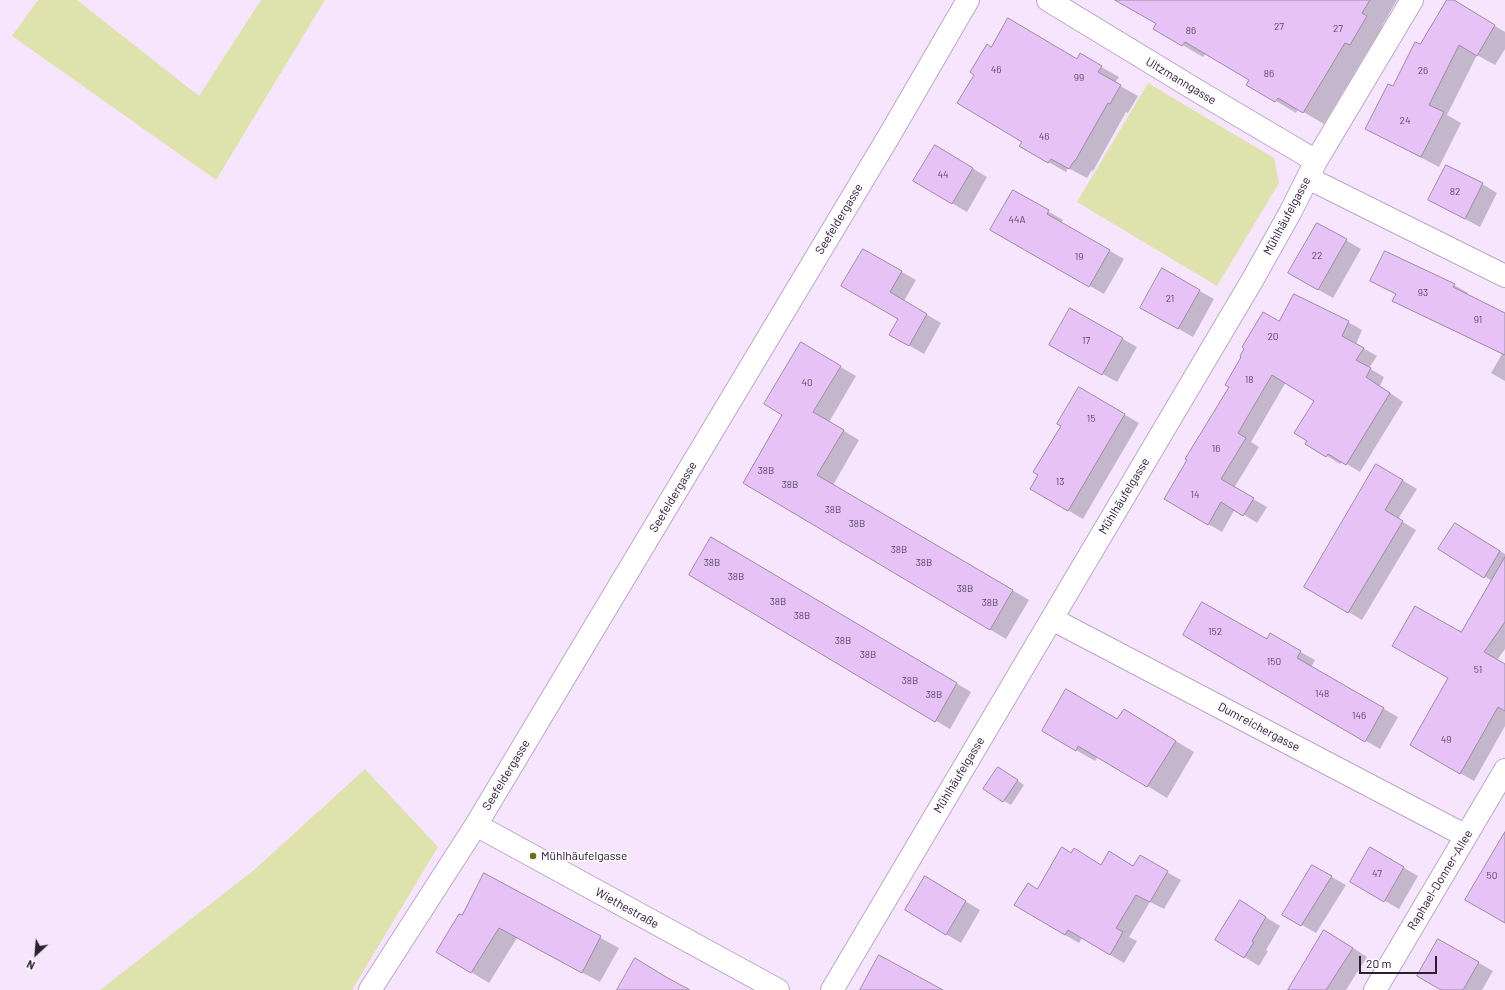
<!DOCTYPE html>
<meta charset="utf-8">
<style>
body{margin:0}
#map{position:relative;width:1505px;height:990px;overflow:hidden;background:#f7e5fe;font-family:Barlow,sans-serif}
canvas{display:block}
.north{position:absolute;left:16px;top:934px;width:40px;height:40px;-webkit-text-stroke:3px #fcf8fe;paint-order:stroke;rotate:206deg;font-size:11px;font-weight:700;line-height:16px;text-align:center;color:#29212c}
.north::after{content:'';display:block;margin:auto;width:14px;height:18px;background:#29212c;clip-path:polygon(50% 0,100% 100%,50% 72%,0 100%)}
.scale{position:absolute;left:1359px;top:956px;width:78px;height:18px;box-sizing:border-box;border:2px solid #29212c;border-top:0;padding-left:5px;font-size:12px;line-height:14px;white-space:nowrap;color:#29212c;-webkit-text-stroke:3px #fcf8fe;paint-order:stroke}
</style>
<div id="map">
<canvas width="1505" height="990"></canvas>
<div class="north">N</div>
<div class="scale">20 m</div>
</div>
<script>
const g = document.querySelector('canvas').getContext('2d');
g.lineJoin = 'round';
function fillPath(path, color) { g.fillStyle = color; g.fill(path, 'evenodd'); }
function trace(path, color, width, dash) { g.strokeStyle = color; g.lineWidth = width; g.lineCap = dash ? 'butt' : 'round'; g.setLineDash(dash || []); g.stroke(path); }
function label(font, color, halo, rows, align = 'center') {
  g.font = font + ' Barlow,sans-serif'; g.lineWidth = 3.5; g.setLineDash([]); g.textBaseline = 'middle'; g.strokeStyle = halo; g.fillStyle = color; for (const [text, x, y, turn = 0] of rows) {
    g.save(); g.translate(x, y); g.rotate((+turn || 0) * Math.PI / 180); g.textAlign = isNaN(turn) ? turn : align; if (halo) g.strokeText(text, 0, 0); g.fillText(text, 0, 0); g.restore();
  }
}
const green = new Path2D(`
 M 38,0 L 77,0 L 199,96 L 261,0 L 325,0 L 216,180 L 12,36 Z
 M 1148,83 L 1274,158 L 1279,183 L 1217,286 L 1077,202 Z
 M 365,769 L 438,847 L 352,990 L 100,990 L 254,870 Z`);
const shadow = new Path2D(`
 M 1117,0 L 1397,0 L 1382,26 L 1387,29 L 1371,56 L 1366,54 L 1324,124 L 1298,109 L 1296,113 L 1248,84 L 1250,80 L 1206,53 L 1203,57 L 1155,29 L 1158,24 Z
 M 1448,0 L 1452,0 L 1505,32 L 1505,49 L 1495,65 L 1477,55 L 1447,115 L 1461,123 L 1439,167 L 1367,129 Z
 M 992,48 L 1077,60 L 1080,55 L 1119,77 L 1115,83 L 1138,96 L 1128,113 L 1126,112 L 1093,171 L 1092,170 L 1087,178 L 1068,168 L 1066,172 L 1020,146 L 1023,141 Z
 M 935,146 L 987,177 L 967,212 L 914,181 Z
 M 1482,184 L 1497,193 L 1480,227 L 1429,200 Z
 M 1013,191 L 1063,220 L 1061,223 L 1124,259 L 1104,294 L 991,229 Z
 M 1318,224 L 1361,249 L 1333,298 L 1289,273 Z
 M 863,250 L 916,280 L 904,301 L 941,323 L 924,354 L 891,335 L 900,319 Z
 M 1386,252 L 1454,285 L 1468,293 L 1467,295 L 1505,315 L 1505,381 L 1491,373 L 1502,354 L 1407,308 L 1396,294 L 1372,281 Z
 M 1162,270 L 1214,299 L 1193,337 L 1156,316 Z
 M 1071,309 L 1137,347 L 1117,382 L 1051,345 Z
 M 1279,322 L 1348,322 L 1362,330 L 1356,344 L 1377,356 L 1369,368 L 1384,377 L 1380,386 L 1403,402 L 1360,472 L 1342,461 L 1340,464 L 1327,456 L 1315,400 L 1286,382 L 1251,442 L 1259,447 L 1234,488 L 1267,507 L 1257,523 L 1235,509 L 1222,532 L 1165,499 Z
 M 801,344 L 856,376 L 829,422 L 859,440 L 833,485 L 1029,600 L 1006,639 L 744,483 L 784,415 Z
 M 1079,388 L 1139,423 L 1083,519 L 1032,489 Z
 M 1377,465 L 1417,489 L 1398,519 L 1416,530 L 1362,620 L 1305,586 Z
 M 1469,532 L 1505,554 L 1505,649 L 1497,660 L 1505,665 L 1505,726 L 1474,781 L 1411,745 L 1449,678 L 1462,634 L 1492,581 L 1440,549 Z
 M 726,546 L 971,692 L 950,729 L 821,654 Z
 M 1184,635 L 1267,640 L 1270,635 L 1315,660 L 1311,667 L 1398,717 L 1380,749 Z
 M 1118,720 L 1143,721 L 1194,752 L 1167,798 L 1098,756 L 1095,761 L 1043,731 Z
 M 1005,772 L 1024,785 L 1011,805 L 984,789 Z
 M 1370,848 L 1418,876 L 1399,909 L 1351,881 Z
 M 1071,854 L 1102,866 L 1134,867 L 1140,857 L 1181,880 L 1164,909 L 1150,902 L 1129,937 L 1137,941 L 1124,963 L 1082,938 L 1079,943 L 1065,935 L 1037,890 Z
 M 1312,866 L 1346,885 L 1316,933 L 1283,914 Z
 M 485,875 L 619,948 L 600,982 L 517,938 L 489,983 L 437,951 L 462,916 Z
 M 940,886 L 980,910 L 961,943 L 946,934 Z
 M 1240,901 L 1280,926 L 1266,950 L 1268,951 L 1259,966 L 1217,940 Z
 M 1339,939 L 1367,957 L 1346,990 L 1289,990 Z
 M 1438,940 L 1493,971 L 1482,990 L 1443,990 Z`);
const building = new Path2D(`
 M 1115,0 L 1370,0 L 1362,13 L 1367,16 L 1350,45 L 1345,43 L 1303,113 L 1278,98 L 1275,102 L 1246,85 L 1249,80 L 1185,42 L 1182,46 L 1153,29 L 1156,24 Z
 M 1447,0 L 1454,0 L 1495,25 L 1477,56 L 1459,45 L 1429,105 L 1444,112 L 1421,157 L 1365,129 L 1388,84 L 1393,86 L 1415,42 L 1420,44 Z
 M 1008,18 L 1077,59 L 1080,53 L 1102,66 L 1098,72 L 1121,85 L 1110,104 L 1108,103 L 1075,161 L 1074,161 L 1069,169 L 1051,159 L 1048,163 L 1019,146 L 1022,142 L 957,103 L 974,75 L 970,72 L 987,44 L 991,47 Z
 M 935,145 L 973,168 L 952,204 L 913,181 Z
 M 1446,165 L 1483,183 L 1465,219 L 1428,200 Z
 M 1013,190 L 1049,210 L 1047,214 L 1110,250 L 1089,287 L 990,230 Z
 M 1317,223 L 1347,239 L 1318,290 L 1288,273 Z
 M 863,249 L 902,271 L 890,292 L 927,314 L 909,346 L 889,335 L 898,319 L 841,286 Z
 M 1385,251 L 1455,284 L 1453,287 L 1505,313 L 1505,355 L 1392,301 L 1396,294 L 1370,281 Z
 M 1162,268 L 1200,290 L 1178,329 L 1140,308 Z
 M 1294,294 L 1349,321 L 1342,336 L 1364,348 L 1356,360 L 1371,368 L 1366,377 L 1390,393 L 1346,465 L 1328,454 L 1326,457 L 1305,444 L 1307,441 L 1294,433 L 1314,401 L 1272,375 L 1238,433 L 1246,438 L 1221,479 L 1254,498 L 1243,516 L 1221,502 L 1208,525 L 1164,499 L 1187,460 L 1185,459 L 1229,387 L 1225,385 L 1241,357 L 1240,356 L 1244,349 L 1242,347 L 1263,312 L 1279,321 Z
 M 1070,308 L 1123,338 L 1102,375 L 1049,345 Z
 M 801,342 L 841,366 L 813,412 L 844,430 L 817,475 L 1013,590 L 990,630 L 743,483 L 782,415 L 764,404 Z
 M 1079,387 L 1125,414 L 1068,511 L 1030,489 L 1038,475 L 1033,472 L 1061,426 L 1057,424 Z
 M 1376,464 L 1403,480 L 1385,510 L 1403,521 L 1348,613 L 1304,587 Z
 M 1455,523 L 1500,551 L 1484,578 L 1438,549 Z
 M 711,537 L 957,683 L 935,722 L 689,575 Z
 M 1505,557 L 1505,622 L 1484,652 L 1505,664 L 1505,711 L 1498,707 L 1460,774 L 1410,745 L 1448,678 L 1392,646 L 1415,606 L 1461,632 Z
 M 1202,602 L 1267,639 L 1270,633 L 1301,651 L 1297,658 L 1384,708 L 1365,742 L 1183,635 Z
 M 1066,689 L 1117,719 L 1124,709 L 1176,741 L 1147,787 L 1078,746 L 1076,751 L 1042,731 Z
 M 998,767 L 1018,780 L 1003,802 L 983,789 Z
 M 1505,832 L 1505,923 L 1465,900 Z
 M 1062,847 L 1071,853 L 1074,848 L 1101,865 L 1109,851 L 1133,866 L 1140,855 L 1168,871 L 1150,902 L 1136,895 L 1116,928 L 1123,932 L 1110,955 L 1068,930 L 1065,935 L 1014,905 L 1028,883 L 1037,889 Z
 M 1370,847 L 1404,867 L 1384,902 L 1350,882 Z
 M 1312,865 L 1332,876 L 1301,926 L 1282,915 Z
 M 484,873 L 601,936 L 582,973 L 499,928 L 471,973 L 436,952 L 459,914 L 462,915 Z
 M 925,876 L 966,901 L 946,935 L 905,910 Z
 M 1240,900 L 1266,917 L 1252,941 L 1254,942 L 1244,958 L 1215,940 Z
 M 1324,930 L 1353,948 L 1326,990 L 1288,990 Z
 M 1438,939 L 1479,962 L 1463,990 L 1441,990 L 1417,976 Z
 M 879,955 L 943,990 L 860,990 Z
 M 635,958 L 666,977 L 690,990 L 617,990 Z`);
const street = new Path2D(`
 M 1048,0 L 1201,93 L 1316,161
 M 1308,178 L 1505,276
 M 1052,619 L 1466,836
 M 476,825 L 778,990
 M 370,990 L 476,825 L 889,136 L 968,0
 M 832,990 L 1253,279 L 1291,211 L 1316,161 L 1412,0
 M 1375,990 L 1505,770`);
const markers = [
 [533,856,4,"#6b6e12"]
];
const numberNames = [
 ["27",1279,27],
 ["27",1338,29],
 ["86",1191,31],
 ["46",996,70],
 ["26",1423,71],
 ["86",1269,74],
 ["99",1079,78],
 ["24",1405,121],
 ["46",1044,137],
 ["44",943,175],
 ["82",1455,192],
 ["44A",1017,220],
 ["22",1317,256],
 ["19",1079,257],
 ["93",1423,293],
 ["21",1170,299],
 ["91",1478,320],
 ["20",1273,337],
 ["17",1086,341],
 ["18",1249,380],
 ["40",807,383],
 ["15",1091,419],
 ["16",1216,449],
 ["38B",766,471],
 ["13",1060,482],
 ["38B",790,485],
 ["14",1195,495],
 ["38B",833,510],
 ["38B",857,524],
 ["38B",899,550],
 ["38B",712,563],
 ["38B",924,563],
 ["38B",736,577],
 ["38B",965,589],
 ["38B",778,602],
 ["38B",990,603],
 ["38B",802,616],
 ["152",1215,632],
 ["38B",843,641],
 ["38B",868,655],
 ["150",1274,662],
 ["51",1478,670],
 ["38B",910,681],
 ["148",1322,694],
 ["38B",934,695],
 ["146",1359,716],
 ["49",1446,740],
 ["47",1377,874],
 ["50",1492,876]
];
const streetNames = [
 ["Ultzmanngasse",1181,81,31],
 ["Mühlhäufelgasse",1287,216,-62],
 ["Seefeldergasse",839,219,-59],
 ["Mühlhäufelgasse",1124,496,-59],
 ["Seefeldergasse",673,497,-59],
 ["Dumreichergasse",1259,727,28],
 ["Seefeldergasse",506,775,-59],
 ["Mühlhäufelgasse",959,775,-59],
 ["Raphael-Donner-Allee",1440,880,-59],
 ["Wiethestraße",627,908,29]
];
const poiNames = [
 ["Mühlhäufelgasse",541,856]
];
fillPath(green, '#dee2ad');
fillPath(shadow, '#0003');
fillPath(building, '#e7c2f7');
trace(building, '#9e8aa6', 1);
trace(street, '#bca7c5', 24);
trace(street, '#fff', 22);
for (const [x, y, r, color] of markers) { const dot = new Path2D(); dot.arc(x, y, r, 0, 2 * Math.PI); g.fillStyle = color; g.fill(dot); trace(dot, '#fcf8fe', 1.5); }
label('10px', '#58495f', null, numberNames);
label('12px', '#29212c', '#fcf8fe', streetNames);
label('12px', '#29212c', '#fcf8fe', poiNames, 'left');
</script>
